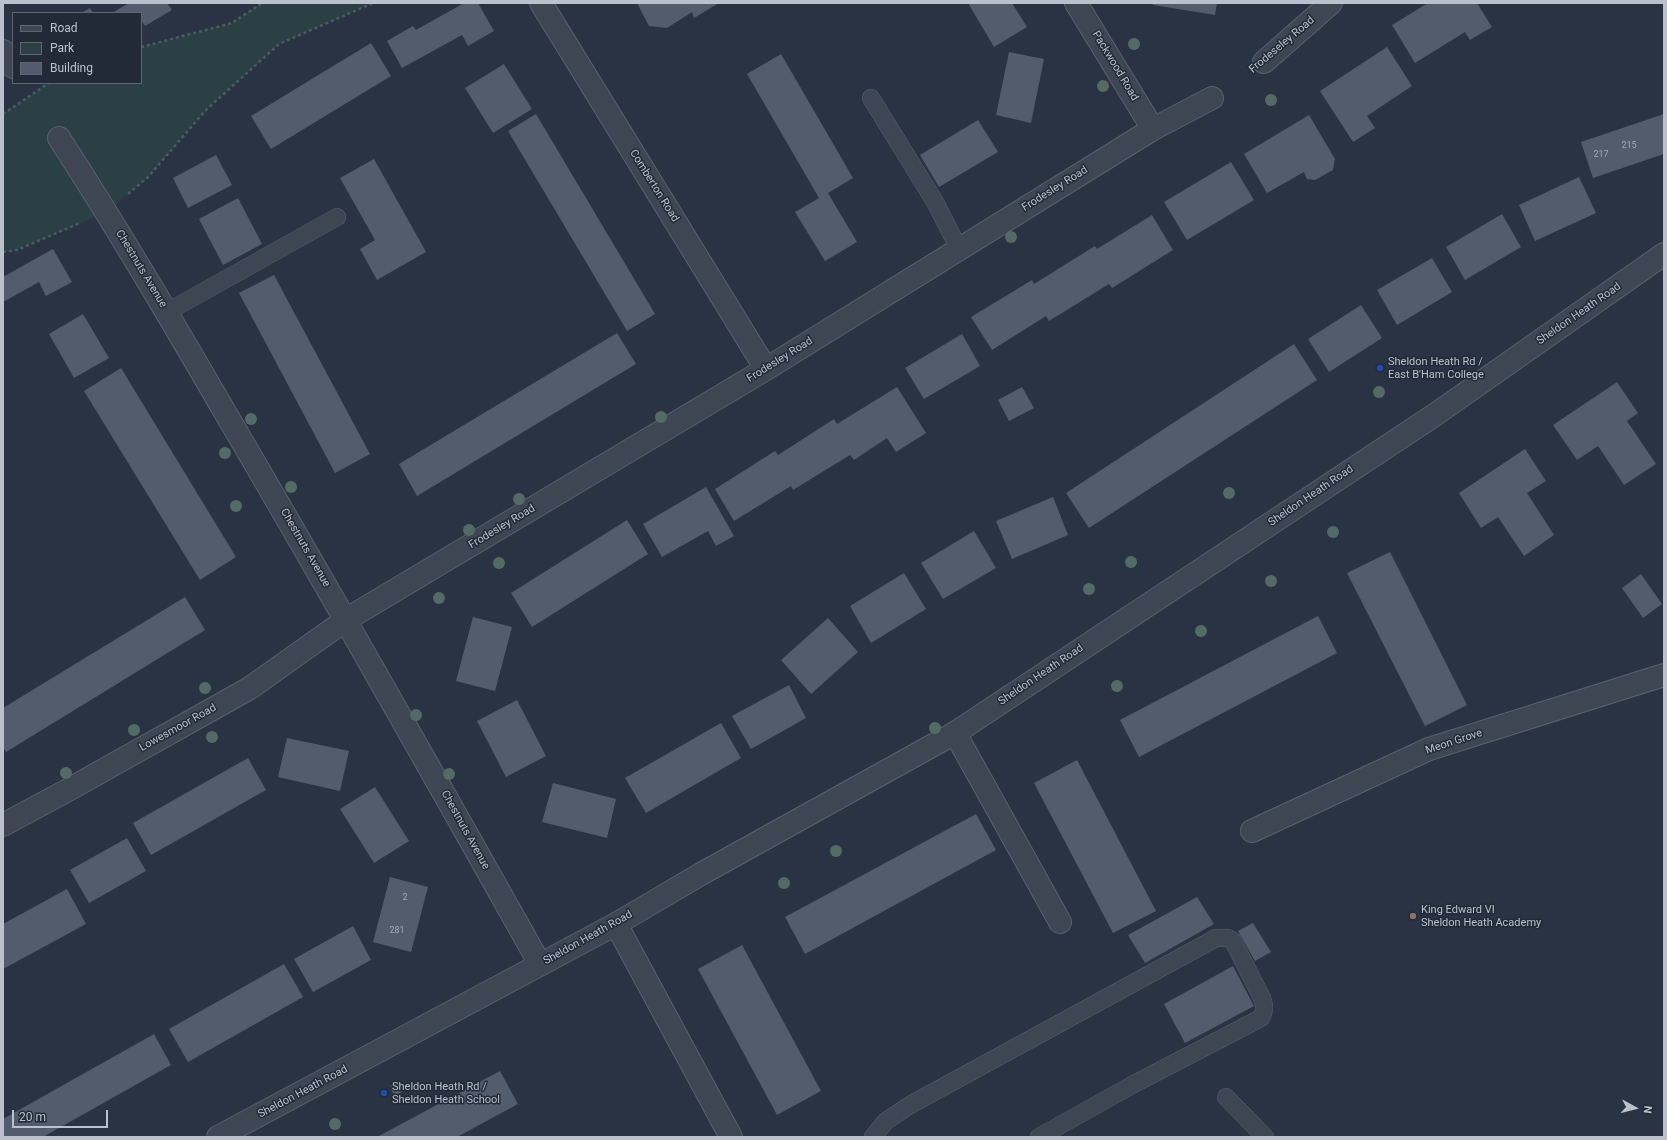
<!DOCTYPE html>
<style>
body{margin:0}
#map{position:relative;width:1667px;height:1140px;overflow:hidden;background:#293343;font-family:Roboto,sans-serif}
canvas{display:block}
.frame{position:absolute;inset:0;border:4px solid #bbc1cc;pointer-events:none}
.legend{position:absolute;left:12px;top:12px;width:130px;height:72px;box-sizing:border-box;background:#222a38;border:1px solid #5f6673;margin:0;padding:5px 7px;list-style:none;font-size:12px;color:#bbc1cc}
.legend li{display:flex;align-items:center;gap:8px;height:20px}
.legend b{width:20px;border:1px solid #5f6673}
.north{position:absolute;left:1615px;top:1088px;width:40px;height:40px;-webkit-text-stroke:3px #222a38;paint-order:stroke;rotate:97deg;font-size:11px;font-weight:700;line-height:16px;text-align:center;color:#bbc1cc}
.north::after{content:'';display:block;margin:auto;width:14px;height:18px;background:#bbc1cc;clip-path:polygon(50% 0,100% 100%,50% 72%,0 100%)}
.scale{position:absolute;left:12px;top:1110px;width:96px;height:18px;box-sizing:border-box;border:2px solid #bbc1cc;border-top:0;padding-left:5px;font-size:12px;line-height:14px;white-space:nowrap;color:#bbc1cc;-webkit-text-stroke:3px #222a38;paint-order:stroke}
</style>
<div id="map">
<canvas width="1667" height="1140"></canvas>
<div class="frame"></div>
<ul class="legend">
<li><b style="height:5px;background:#3d4652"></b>Road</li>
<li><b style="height:11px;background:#2b4044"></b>Park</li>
<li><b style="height:11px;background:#535c6d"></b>Building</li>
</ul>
<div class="north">N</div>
<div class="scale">20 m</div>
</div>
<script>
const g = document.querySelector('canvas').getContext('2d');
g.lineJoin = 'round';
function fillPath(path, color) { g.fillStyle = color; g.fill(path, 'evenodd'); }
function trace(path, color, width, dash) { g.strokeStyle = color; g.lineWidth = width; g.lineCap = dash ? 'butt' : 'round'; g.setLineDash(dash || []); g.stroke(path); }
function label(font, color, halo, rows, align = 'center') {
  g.font = font + ' Roboto,sans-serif'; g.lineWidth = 3; g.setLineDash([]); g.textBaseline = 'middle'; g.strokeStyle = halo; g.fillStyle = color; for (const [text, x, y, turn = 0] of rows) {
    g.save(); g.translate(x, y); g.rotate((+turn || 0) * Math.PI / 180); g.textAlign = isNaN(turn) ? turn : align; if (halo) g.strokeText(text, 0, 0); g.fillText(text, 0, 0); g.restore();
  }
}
const green = new Path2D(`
 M 262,3 L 373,3 L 279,44 L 206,110 L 148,177 L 107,212 L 17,250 L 3,252 L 3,114 L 49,83 L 141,83 L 141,47 L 232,23 Z`);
const building = new Path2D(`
 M 129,3 L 167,3 L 172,10 L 145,26 L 141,20 L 141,13 L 112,13 Z
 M 464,3 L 478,3 L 494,31 L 468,46 L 462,35 L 402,68 L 387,41 L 413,26 L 416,30 Z
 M 637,3 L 719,3 L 694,18 L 692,12 L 667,28 L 649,26 Z
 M 968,3 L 1012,3 L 1027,27 L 994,47 Z
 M 1153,3 L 1217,3 L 1215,15 L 1153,5 Z
 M 1428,3 L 1477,3 L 1492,27 L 1470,40 L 1465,32 L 1415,63 L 1392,25 Z
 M 90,8 L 93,13 L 81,13 Z
 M 371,43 L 391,76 L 271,149 L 251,116 Z
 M 1387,47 L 1412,86 L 1367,116 L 1375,128 L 1353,142 L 1320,91 Z
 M 1009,52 L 1044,59 L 1031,123 L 996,115 Z
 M 781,54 L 853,178 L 828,193 L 857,242 L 825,261 L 795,212 L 819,198 L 747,74 Z
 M 504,64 L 532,109 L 493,133 L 465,88 Z
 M 536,114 L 655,314 L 627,331 L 508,131 Z
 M 1664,114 L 1664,154 L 1593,178 L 1581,142 Z
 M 1309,115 L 1335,159 L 1333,170 L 1315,180 L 1307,179 L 1304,172 L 1267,193 L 1244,154 Z
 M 978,120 L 998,152 L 939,187 L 920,155 Z
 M 216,155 L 232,185 L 188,208 L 173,178 Z
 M 374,159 L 426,252 L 377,280 L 360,249 L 375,240 L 340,178 Z
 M 1231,162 L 1254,200 L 1187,240 L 1164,202 Z
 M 1579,177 L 1596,213 L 1535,241 L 1519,205 Z
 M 238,198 L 262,244 L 223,265 L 199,219 Z
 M 1502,214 L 1521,247 L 1465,280 L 1446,247 Z
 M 1152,215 L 1173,250 L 1112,288 L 1109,284 L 1049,321 L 1046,316 L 992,350 L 971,317 L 1032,280 L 1034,284 L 1095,246 L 1097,249 Z
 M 53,249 L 72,282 L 46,296 L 39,282 L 3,302 L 3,277 Z
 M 1432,258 L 1452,292 L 1397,325 L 1377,290 Z
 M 274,275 L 370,454 L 335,473 L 239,293 Z
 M 1361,305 L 1382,338 L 1329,372 L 1308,339 Z
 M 83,314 L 109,358 L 74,378 L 49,334 Z
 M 617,333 L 636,364 L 417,496 L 399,464 Z
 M 962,334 L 980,366 L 924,399 L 905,368 Z
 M 1294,344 L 1317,380 L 1089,528 L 1066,493 Z
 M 121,368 L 236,557 L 200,580 L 84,391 Z
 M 1617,382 L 1638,413 L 1627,421 L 1656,464 L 1624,485 L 1598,446 L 1577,460 L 1553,425 Z
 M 897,387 L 926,433 L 896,452 L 887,438 L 854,460 L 850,455 L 793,490 L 791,486 L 734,521 L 715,489 L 775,451 L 778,455 L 834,419 L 837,424 Z
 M 1022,387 L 1034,408 L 1009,421 L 998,400 Z
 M 1525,449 L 1546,481 L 1527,493 L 1554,535 L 1524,556 L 1498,517 L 1481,528 L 1459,493 Z
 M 706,487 L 734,536 L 716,546 L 708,531 L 662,557 L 643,524 Z
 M 1053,497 L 1068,535 L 1012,559 L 996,521 Z
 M 627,520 L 648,554 L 532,627 L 511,593 Z
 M 974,531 L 996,568 L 943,599 L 921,563 Z
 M 1390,552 L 1467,705 L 1425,726 L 1347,573 Z
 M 904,573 L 926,609 L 871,643 L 850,606 Z
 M 1641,574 L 1662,604 L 1643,618 L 1622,588 Z
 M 185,597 L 205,630 L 6,752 L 3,747 L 3,708 Z
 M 1318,616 L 1337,653 L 1139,757 L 1120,720 Z
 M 473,617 L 512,627 L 495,691 L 456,681 Z
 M 828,618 L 858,652 L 811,694 L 781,660 Z
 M 789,685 L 806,718 L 751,749 L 732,716 Z
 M 517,700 L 546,756 L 506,777 L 477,721 Z
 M 721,723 L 741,758 L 646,813 L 625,778 Z
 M 287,738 L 349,751 L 340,791 L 278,777 Z
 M 248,758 L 266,790 L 151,855 L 133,823 Z
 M 1077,760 L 1156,911 L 1113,933 L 1034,783 Z
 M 553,783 L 616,799 L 607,838 L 542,822 Z
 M 375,787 L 409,841 L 374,863 L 340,809 Z
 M 976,814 L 996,850 L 805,954 L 785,917 Z
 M 127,838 L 146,871 L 89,903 L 70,870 Z
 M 390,877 L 428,887 L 411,952 L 373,942 Z
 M 67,889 L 86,924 L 3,969 L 3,924 Z
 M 1197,897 L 1214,924 L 1145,963 L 1128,935 Z
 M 1253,923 L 1271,952 L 1255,961 L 1238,931 Z
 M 353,926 L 371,960 L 313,992 L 294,959 Z
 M 742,945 L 821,1091 L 777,1115 L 698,969 Z
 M 284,964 L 303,997 L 188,1062 L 169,1029 Z
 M 1233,966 L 1254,1006 L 1185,1043 L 1164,1004 Z
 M 154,1034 L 171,1065 L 43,1137 L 3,1137 L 3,1119 Z
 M 500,1071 L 518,1104 L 457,1137 L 377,1137 Z`);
const path = new Path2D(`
 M 141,47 L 232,23 L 262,3
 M 3,114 L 49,83
 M 128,194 L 148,177 L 206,110 L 279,44 L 373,3
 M 3,252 L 17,250 L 80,223`);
const service = new Path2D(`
 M 871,98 L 935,202 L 959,249
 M 167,312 L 337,217
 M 1226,1097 L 1265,1137
 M 873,1137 L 886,1121 L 910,1105 L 1216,938 L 1228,938 L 1233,941 L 1262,998 C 1265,1006 1265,1010 1261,1018 L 1132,1085 L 1039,1137`);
const minor = new Path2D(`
 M 541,3 L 766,369
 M 1076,3 L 1153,129
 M 3,51 L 13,67
 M 1264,62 L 1331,3
 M 59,138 C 124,238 183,340 243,443 C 344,615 442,790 540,964
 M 955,733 L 1060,922
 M 3,825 L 68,790 L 250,688 L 347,619 L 766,369 L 1153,129 L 1212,98
 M 1252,831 L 1429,749 L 1664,675
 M 616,924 L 731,1137`);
const tertiary = new Path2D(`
 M 218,1137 L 616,924 L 701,874 L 955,733 L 1436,414 L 1664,254`);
const trees = [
 [1134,44],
 [1103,86],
 [1271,100],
 [1011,237],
 [1379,392],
 [661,417],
 [251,419],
 [225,453],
 [291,487],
 [1229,493],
 [519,499],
 [236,506],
 [469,530],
 [1333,532],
 [1131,562],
 [499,563],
 [1271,581],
 [1089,589],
 [439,598],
 [1201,631],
 [1117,686],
 [205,688],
 [416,715],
 [935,728],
 [134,730],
 [212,737],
 [66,773],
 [449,774],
 [836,851],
 [784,883],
 [397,1088],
 [335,1124]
];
const markers = [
 [1380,368,4,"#1a4fb4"],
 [1413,916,4,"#8d6e63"],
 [384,1093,4,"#1a4fb4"]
];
const numberNames = [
 ["215",1629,146],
 ["217",1601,155],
 ["2",405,898],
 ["281",397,931]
];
const streetNames = [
 ["Frodeseley Road",1282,45,-40],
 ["Packwood Road",1115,66,59],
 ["Comberton Road",654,186,58],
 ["Frodesley Road",1055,189,-32],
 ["Chestnuts Avenue",141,269,59],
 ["Sheldon Heath Road",1579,314,-35],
 ["Frodesley Road",780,360,-32],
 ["Sheldon Heath Road",1311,496,-34],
 ["Frodesley Road",502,527,-31],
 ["Chestnuts Avenue",305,548,60],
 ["Sheldon Heath Road",1041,675,-34],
 ["Lowesmoor Road",178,728,-29],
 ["Meon Grove",1454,742,-18],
 ["Chestnuts Avenue",465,830,61],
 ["Sheldon Heath Road",588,938,-29],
 ["Sheldon Heath Road",303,1092,-28]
];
const poiNames = [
 ["Sheldon Heath Rd /",1388,362],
 ["East B'Ham College",1388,375],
 ["King Edward VI",1421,910],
 ["Sheldon Heath Academy",1421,923],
 ["Sheldon Heath Rd /",392,1087],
 ["Sheldon Heath School",392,1100]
];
fillPath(green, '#2b4044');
fillPath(building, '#535c6d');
trace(service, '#59616d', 18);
trace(minor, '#59616d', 24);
trace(tertiary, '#59616d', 24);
trace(path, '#4a5d60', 2.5, [3, 3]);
trace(service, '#3d4652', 17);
trace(minor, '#3d4652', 22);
trace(tertiary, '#3d4652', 22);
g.fillStyle = '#526c63';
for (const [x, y] of trees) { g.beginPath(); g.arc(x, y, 6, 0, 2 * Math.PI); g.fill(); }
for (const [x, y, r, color] of markers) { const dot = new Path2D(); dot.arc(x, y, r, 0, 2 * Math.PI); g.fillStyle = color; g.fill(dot); trace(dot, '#222a38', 1.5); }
label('9px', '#a1a8b4', null, numberNames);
label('11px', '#bbc1cc', '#222a38', streetNames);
label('11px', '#bbc1cc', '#222a38', poiNames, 'left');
</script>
